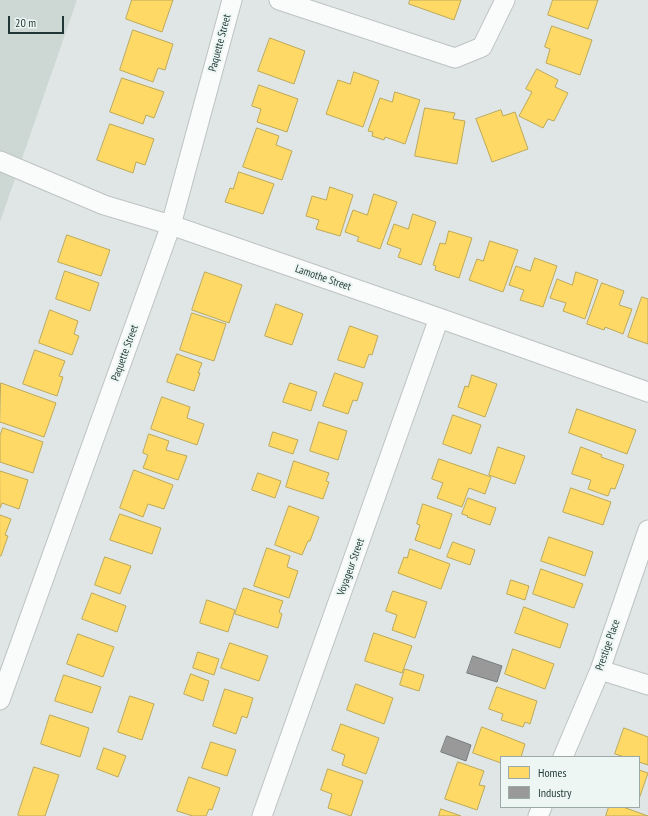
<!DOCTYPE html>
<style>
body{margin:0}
#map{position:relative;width:648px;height:816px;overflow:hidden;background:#e0e6e5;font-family:"PT Sans Narrow",sans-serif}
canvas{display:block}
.legend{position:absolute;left:500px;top:756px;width:140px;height:52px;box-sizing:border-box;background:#edf6f3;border:1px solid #9baaa7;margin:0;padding:5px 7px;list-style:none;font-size:12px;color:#1f3836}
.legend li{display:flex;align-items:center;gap:8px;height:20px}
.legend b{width:20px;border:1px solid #9baaa7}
.scale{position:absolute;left:8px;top:16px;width:56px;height:18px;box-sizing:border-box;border:2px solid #1f3836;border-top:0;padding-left:5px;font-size:12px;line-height:14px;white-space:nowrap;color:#1f3836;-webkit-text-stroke:3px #edf6f3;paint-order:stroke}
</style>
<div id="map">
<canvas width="648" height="816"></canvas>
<ul class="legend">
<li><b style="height:11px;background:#ffd966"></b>Homes</li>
<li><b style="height:11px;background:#999"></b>Industry</li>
</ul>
<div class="scale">20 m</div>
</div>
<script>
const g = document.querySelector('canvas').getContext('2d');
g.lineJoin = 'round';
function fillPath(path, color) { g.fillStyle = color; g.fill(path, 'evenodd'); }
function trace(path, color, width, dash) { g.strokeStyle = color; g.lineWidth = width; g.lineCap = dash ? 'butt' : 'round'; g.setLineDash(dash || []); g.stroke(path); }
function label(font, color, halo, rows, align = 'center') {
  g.font = font + ' "PT Sans Narrow",sans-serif'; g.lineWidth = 4; g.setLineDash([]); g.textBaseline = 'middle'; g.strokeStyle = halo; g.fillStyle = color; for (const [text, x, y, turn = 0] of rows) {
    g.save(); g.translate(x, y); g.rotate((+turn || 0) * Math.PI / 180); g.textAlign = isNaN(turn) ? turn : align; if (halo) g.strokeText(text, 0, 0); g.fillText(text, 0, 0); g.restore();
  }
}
const built = new Path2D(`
 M 0,0 L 77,0 L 0,222 Z`);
const homes = new Path2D(`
 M 132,0 L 173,0 L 162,32 L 126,19 Z
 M 410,0 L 461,0 L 454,20 L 409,4 Z
 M 553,0 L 598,0 L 588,29 L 548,15 Z
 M 552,26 L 592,40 L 580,75 L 546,63 L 550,49 L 545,47 Z
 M 133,30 L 173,44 L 165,70 L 158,68 L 153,82 L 120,70 Z
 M 270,38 L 305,51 L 294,84 L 258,71 Z
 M 537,69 L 558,80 L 555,87 L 568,93 L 554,121 L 548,119 L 543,128 L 519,116 L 532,92 L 526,89 Z
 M 354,72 L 379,81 L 363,127 L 326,114 L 338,80 L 350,84 Z
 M 122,78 L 164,92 L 154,118 L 146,115 L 143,124 L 110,112 Z
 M 259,85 L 298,99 L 287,132 L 257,122 L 261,109 L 252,106 Z
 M 395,92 L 420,100 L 405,144 L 385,137 L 384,140 L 372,136 L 373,132 L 368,131 L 380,98 L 392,102 Z
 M 425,108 L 455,113 L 453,119 L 465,121 L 457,164 L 415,156 Z
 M 501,110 L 503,116 L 515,112 L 528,149 L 492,162 L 476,119 Z
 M 110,124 L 154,139 L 145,165 L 136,162 L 133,173 L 97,160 Z
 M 257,128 L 279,136 L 276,145 L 292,151 L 282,180 L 243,167 Z
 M 239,172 L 274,184 L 263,214 L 225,202 L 230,188 L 233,189 Z
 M 330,187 L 353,195 L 340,236 L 316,229 L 319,220 L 306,216 L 312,196 L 326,200 Z
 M 374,194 L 397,202 L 380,249 L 357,241 L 359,237 L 345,232 L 353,210 L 367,215 Z
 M 413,214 L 436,222 L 421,265 L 398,257 L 401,249 L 387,244 L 394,224 L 408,229 Z
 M 449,231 L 472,238 L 459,278 L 435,270 L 436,266 L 433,265 L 440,243 L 445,244 Z
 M 67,235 L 110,250 L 101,276 L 58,262 Z
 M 490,241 L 518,250 L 503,292 L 469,280 L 477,259 L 483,261 Z
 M 535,258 L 557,266 L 543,307 L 520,300 L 524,290 L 509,285 L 516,266 L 530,271 Z
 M 65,271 L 99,283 L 90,311 L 56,299 Z
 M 205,272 L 242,285 L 229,323 L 192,310 Z
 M 576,272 L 598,280 L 585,319 L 563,311 L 566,303 L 550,298 L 557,279 L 572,285 Z
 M 602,283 L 624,291 L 619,305 L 632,309 L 623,334 L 605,327 L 604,330 L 587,324 Z
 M 642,297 L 648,299 L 648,344 L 628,337 Z
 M 276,304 L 303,314 L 292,345 L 265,336 Z
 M 50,310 L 78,321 L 74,334 L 79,336 L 72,355 L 39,343 Z
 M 192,313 L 226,324 L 214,361 L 180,350 Z
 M 350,326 L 378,336 L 372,355 L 369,354 L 364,368 L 338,360 Z
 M 35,350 L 65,361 L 59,376 L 63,377 L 57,396 L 23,384 Z
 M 177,354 L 202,363 L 198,373 L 200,373 L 194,391 L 167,382 Z
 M 335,373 L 363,383 L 357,401 L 353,400 L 348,414 L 323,406 Z
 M 472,375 L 497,384 L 485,417 L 458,407 L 465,386 L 468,387 Z
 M 1,383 L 56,403 L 44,437 L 0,422 Z
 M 290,383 L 317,392 L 311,411 L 283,402 Z
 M 162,397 L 190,407 L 187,418 L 204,424 L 197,445 L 151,429 Z
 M 577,409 L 636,430 L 627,454 L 569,433 Z
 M 453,415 L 481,425 L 471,454 L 443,444 Z
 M 319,422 L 347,431 L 338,460 L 310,451 Z
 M 3,428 L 43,442 L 33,473 L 0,462 L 0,436 Z
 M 273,432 L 298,440 L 293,454 L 269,446 Z
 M 149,434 L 169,441 L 166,450 L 187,456 L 178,480 L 143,468 L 148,455 L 143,453 Z
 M 498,447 L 525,456 L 515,484 L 489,475 Z
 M 581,447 L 602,455 L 601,457 L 624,465 L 615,489 L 611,488 L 608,496 L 588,489 L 591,480 L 572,474 Z
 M 439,459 L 491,477 L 485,494 L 469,488 L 462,507 L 437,498 L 443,483 L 432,479 Z
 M 294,461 L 329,473 L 326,481 L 329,482 L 323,499 L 286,487 Z
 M 134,470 L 173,485 L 164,509 L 148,504 L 143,517 L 120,508 Z
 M 0,471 L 28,480 L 19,509 L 2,503 L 0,508 Z
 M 258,473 L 281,481 L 275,498 L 252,490 Z
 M 571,488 L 611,502 L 603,525 L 563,512 Z
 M 468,498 L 496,508 L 490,525 L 467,517 L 468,516 L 462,514 Z
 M 423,504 L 452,514 L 440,549 L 415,540 L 420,525 L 417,524 Z
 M 289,506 L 319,517 L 310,541 L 308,541 L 302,555 L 275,545 Z
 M 120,514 L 161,528 L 152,554 L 110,540 Z
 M 0,515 L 11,519 L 5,535 L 8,536 L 1,556 L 0,556 Z
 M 549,537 L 593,552 L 585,576 L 541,561 Z
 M 453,542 L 475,550 L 470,565 L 447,557 Z
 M 267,548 L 290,556 L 287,567 L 298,571 L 289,598 L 254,586 Z
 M 410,549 L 450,564 L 441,589 L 398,573 L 404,557 L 407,558 Z
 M 105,557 L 131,566 L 120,594 L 95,585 Z
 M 541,569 L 583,584 L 574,608 L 533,594 Z
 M 511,580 L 529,586 L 525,600 L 507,594 Z
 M 244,588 L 283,601 L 279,612 L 282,614 L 278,628 L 235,614 Z
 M 393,591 L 427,602 L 415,638 L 392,630 L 397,615 L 386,611 Z
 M 92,593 L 126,606 L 117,632 L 82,619 Z
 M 207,600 L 235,610 L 228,632 L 200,623 Z
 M 524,607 L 568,624 L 560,648 L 515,633 Z
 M 374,633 L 412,646 L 402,673 L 365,661 Z
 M 78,634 L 114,647 L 103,677 L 67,664 Z
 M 230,643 L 268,656 L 259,681 L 221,668 Z
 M 513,649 L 554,664 L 545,689 L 505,674 Z
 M 198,652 L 219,659 L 214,675 L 193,668 Z
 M 405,669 L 424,675 L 419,691 L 400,685 Z
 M 191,674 L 209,681 L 203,701 L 184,694 Z
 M 64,675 L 101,687 L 92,713 L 55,701 Z
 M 356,684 L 393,698 L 384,724 L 347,710 Z
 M 497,687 L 537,701 L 530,724 L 525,722 L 523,727 L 501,720 L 503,714 L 489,709 Z
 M 225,689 L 253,698 L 247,718 L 242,716 L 236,734 L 213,726 Z
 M 130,696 L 154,704 L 142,740 L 118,732 Z
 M 50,715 L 89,728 L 80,757 L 41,744 Z
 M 341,724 L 379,738 L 366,774 L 342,765 L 345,755 L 332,750 Z
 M 482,727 L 525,744 L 521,757 L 501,757 L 501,763 L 473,753 Z
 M 624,728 L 648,737 L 648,765 L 639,762 L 639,757 L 625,757 L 615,754 Z
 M 211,742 L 236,750 L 227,776 L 202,768 Z
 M 104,748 L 126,756 L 118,777 L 97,769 Z
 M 458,762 L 484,771 L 479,785 L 485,786 L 477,810 L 445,799 Z
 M 34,767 L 59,775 L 45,816 L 20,816 L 18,815 Z
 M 328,769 L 363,781 L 351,816 L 328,808 L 332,794 L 321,790 Z
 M 639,770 L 648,773 L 639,799 Z
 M 189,777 L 220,788 L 212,810 L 209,809 L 206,816 L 193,816 L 177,811 Z
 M 609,807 L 623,807 L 648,816 L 606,816 Z
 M 441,809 L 461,816 L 439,816 Z`);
const industry = new Path2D(`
 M 473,656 L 502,666 L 497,682 L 467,673 Z
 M 447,736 L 471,745 L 466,761 L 441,752 Z`);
const street = new Path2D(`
 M 279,0 L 455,58 L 482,47 L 505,0
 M 0,161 L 104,205 L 171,225 L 439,318 L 648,392
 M 600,670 L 648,685
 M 0,700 L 171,225 L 232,0
 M 563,757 L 600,670 L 648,530
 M 262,816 L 439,318
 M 538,816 L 542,807`);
const streetNames = [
 ["Paquette Street",220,43,-75],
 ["Lamothe Street",323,278,19],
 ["Paquette Street",125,353,-70],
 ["Voyageur Street",351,567,-70],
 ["Prestige Place",608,645,-71]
];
fillPath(built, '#cdd8d5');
fillPath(homes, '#ffd966');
trace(homes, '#bca958', 1);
fillPath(industry, '#999');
trace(industry, '#747c7b', 1);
trace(street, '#bdc3c2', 21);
trace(street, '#fafbfb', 19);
label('11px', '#1f3836', '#edf6f3', streetNames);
</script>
